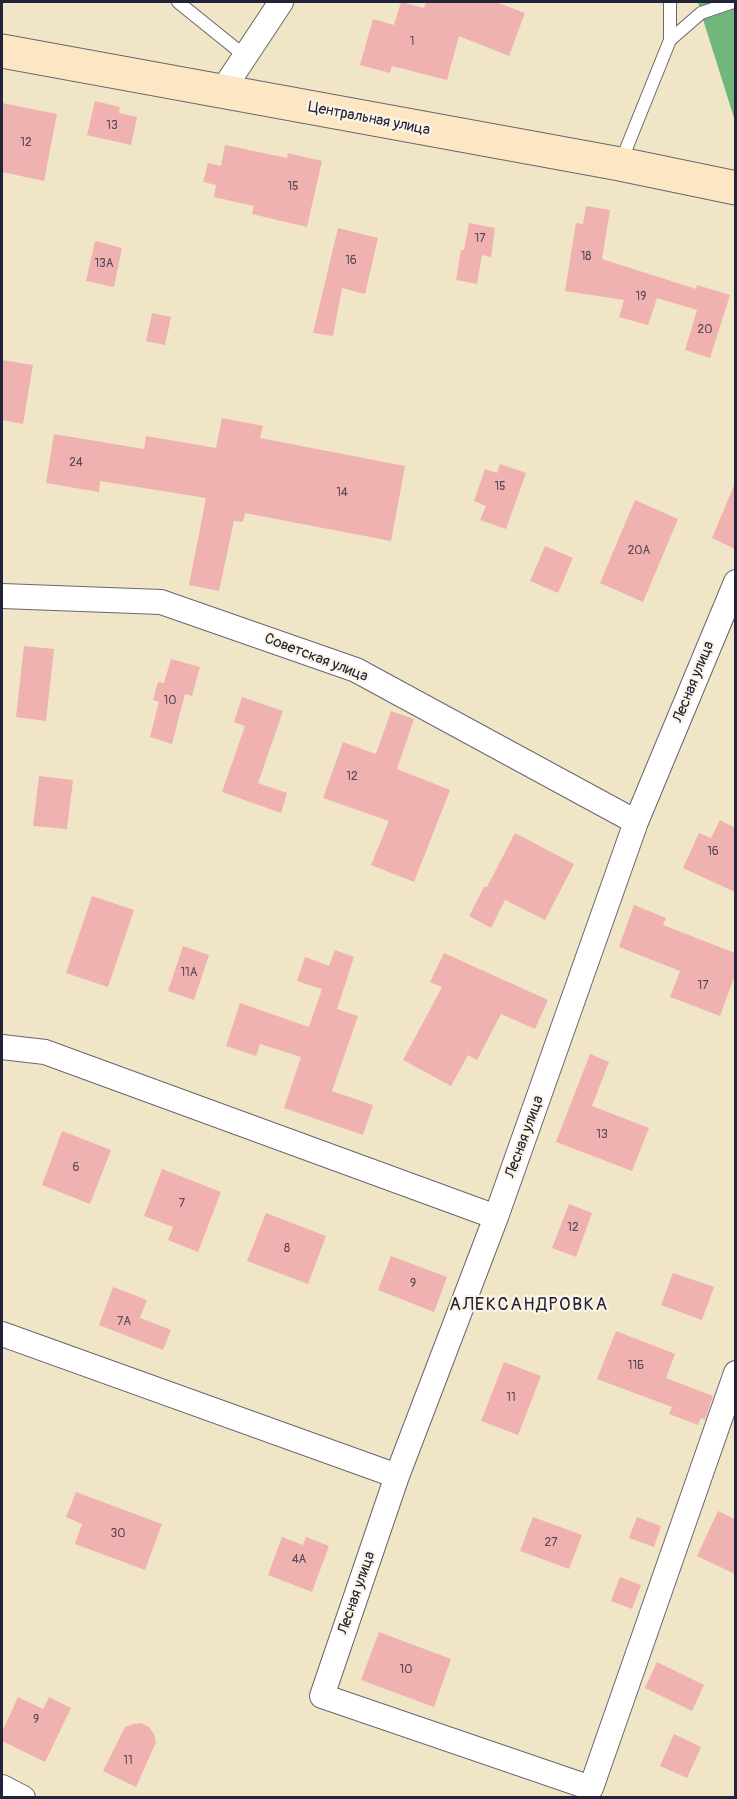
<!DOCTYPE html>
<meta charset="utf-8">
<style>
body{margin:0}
#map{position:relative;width:737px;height:1799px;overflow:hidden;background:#f1e5c7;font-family:Pangolin,sans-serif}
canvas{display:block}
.frame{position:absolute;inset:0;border:3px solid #22223b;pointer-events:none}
</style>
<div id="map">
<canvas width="737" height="1799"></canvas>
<div class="frame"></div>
</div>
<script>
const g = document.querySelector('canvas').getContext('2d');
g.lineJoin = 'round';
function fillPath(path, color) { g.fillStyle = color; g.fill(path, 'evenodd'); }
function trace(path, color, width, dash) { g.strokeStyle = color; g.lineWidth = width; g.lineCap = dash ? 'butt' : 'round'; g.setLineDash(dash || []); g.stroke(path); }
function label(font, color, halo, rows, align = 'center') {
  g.font = font + ' Pangolin,sans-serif'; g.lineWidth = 4.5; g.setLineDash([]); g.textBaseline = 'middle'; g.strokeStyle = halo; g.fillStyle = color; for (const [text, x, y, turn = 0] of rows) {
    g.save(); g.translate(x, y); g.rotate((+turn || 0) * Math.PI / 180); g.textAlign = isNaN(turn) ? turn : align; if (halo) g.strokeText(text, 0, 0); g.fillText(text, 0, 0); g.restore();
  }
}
const forest = new Path2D(`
 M 698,2 L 735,2 L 735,121 L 701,13 Z`);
const building = new Path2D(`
 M 401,2 L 424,8 L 426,2 L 496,2 L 525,13 L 509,56 L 459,36 L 447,80 L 392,66 L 390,73 L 360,65 L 373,19 L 394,25 Z
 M 95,101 L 120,107 L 119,113 L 137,117 L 131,145 L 87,135 Z
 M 2,103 L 57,114 L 44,181 L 2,172 Z
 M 225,145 L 287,158 L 288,153 L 322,161 L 307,227 L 252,214 L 254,206 L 214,197 L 216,185 L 203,182 L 208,163 L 221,166 Z
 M 586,206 L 610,210 L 602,259 L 696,289 L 697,285 L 730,295 L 710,358 L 685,350 L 697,310 L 657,298 L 648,325 L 619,317 L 624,300 L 565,291 L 576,223 L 583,224 Z
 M 469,223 L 495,228 L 491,257 L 482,255 L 477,284 L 456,280 L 461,250 L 464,250 Z
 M 338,228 L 378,238 L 365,294 L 342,288 L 333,336 L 313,333 Z
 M 95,241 L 122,248 L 114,287 L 86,281 Z
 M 152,313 L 171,317 L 165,345 L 146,341 Z
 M 2,360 L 33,365 L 23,424 L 2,420 Z
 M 222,418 L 263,426 L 260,438 L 405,466 L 391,541 L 245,513 L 243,522 L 234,521 L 219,591 L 189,585 L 206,498 L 100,481 L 99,492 L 46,483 L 54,434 L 144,449 L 146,436 L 216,448 Z
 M 500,464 L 526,473 L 506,529 L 480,520 L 486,506 L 474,501 L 485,469 L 497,473 Z
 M 735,483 L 735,549 L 712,538 Z
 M 635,500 L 678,519 L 643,602 L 600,583 Z
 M 545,546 L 573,558 L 558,593 L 530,581 Z
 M 24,646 L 54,649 L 46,721 L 16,717 Z
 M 171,659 L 200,667 L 192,696 L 185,694 L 172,744 L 150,737 L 159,702 L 153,700 L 158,682 L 164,683 Z
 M 242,697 L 283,711 L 258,783 L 287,793 L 281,813 L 222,792 L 245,726 L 234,722 Z
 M 391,711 L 414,719 L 397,769 L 450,790 L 414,882 L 371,865 L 389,821 L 323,798 L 343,742 L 376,754 Z
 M 39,776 L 73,780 L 67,829 L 33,826 Z
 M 720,820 L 735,828 L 735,892 L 683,868 L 699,833 L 711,838 Z
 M 515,833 L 574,864 L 545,920 L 505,900 L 491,928 L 469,916 L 484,887 L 487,887 Z
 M 92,896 L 134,910 L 108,987 L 66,973 Z
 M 634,905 L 666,918 L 663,925 L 735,953 L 735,975 L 720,1016 L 670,997 L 680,971 L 619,947 Z
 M 183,946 L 209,955 L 194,1000 L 168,991 Z
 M 335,950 L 354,957 L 337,1009 L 358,1016 L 332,1091 L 373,1105 L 363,1135 L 284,1108 L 301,1057 L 260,1044 L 256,1056 L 226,1046 L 240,1003 L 309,1027 L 322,989 L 297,981 L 305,957 L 329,966 Z
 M 444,953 L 548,1000 L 535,1029 L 501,1014 L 477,1060 L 468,1055 L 451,1086 L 403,1060 L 442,987 L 430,982 Z
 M 590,1054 L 609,1062 L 592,1106 L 649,1128 L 632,1171 L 556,1142 Z
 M 62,1131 L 111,1150 L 90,1204 L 42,1185 Z
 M 162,1169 L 221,1192 L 198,1252 L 168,1240 L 173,1227 L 144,1216 Z
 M 569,1204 L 592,1213 L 576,1257 L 552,1248 Z
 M 266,1213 L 326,1236 L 308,1284 L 247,1261 Z
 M 391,1256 L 447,1277 L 434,1312 L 378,1290 Z
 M 673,1273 L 714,1287 L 702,1320 L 661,1305 Z
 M 113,1287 L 147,1300 L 140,1318 L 171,1330 L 163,1350 L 99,1325 Z
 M 616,1331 L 675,1354 L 666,1378 L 713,1396 L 705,1420 L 701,1418 L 698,1425 L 669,1414 L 672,1407 L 597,1379 Z
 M 504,1362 L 541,1376 L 518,1435 L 481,1421 Z
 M 76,1492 L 162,1524 L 145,1570 L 75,1544 L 82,1524 L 66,1517 Z
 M 718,1511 L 735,1519 L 735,1574 L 697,1556 Z
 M 533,1517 L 582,1535 L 569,1569 L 520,1551 Z
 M 637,1517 L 661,1526 L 654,1547 L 629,1538 Z
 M 282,1537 L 303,1545 L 306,1537 L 329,1546 L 312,1592 L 268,1575 Z
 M 620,1577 L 641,1585 L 632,1609 L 611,1601 Z
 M 379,1632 L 451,1659 L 434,1707 L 361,1680 Z
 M 657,1662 L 704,1685 L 692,1711 L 645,1688 Z
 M 18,1697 L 43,1709 L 49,1697 L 71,1708 L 45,1762 L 2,1741 L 2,1732 Z
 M 141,1723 L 149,1727 L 154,1734 L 156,1742 L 136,1787 L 103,1771 L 125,1727 L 133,1724 Z
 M 674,1734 L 701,1747 L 687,1778 L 660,1766 Z`);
const service = new Path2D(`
 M 178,2 L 245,56
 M 670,2 L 670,40
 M 620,164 L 670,40 L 701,13 L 733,2`);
const minor = new Path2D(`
 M 222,91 L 281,2
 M 736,582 L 636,822 L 496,1217 L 397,1476 L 322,1696 L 591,1788 L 736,1373
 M 2,596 L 161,602 L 356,670 L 636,822
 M 2,1047 L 45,1052 L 496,1217
 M 2,1334 L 397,1476
 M 2,1787 L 23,1798`);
const secondary = new Path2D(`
 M 2,51 L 620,164 L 736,188`);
const numberNames = [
 ["1",412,42],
 ["13",112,126],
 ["12",26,143],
 ["15",293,187],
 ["17",480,239],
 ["18",586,257],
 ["16",351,261],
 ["13А",104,264],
 ["19",641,297],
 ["20",705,330],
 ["24",76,463],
 ["15",500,487],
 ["14",342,493],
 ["20А",639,551],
 ["10",170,701],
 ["12",352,777],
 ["16",713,852],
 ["11А",189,973],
 ["17",703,986],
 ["13",602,1135],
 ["6",76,1168],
 ["7",182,1204],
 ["12",573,1228],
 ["8",287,1249],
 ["9",413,1284],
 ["7А",124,1322],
 ["11Б",636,1366],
 ["11",511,1398],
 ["30",118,1534],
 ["27",551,1543],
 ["4А",299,1560],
 ["10",406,1670],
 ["9",36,1720],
 ["11",128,1761]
];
const streetNames = [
 ["Центральная улица",369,119,11],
 ["Советская улица",316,658,21],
 ["Лесная улица",694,682,-68],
 ["Лесная улица",525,1137,-70],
 ["Лесная улица",357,1593,-71]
];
const quarterNames = [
 ["АЛЕКСАНДРОВКА",529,1305]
];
fillPath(forest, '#71b67a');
fillPath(building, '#efb2b0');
trace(service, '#6a666c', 14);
trace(minor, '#6a666c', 26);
trace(secondary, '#6a666c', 35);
trace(service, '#fff', 12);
trace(minor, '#fff', 24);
trace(secondary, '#fce6c4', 33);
label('12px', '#554658', null, numberNames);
label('15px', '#22223b', '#fcf5e5', streetNames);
g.letterSpacing = '1.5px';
label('18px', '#22223b', '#fcf5e5', quarterNames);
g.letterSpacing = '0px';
</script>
